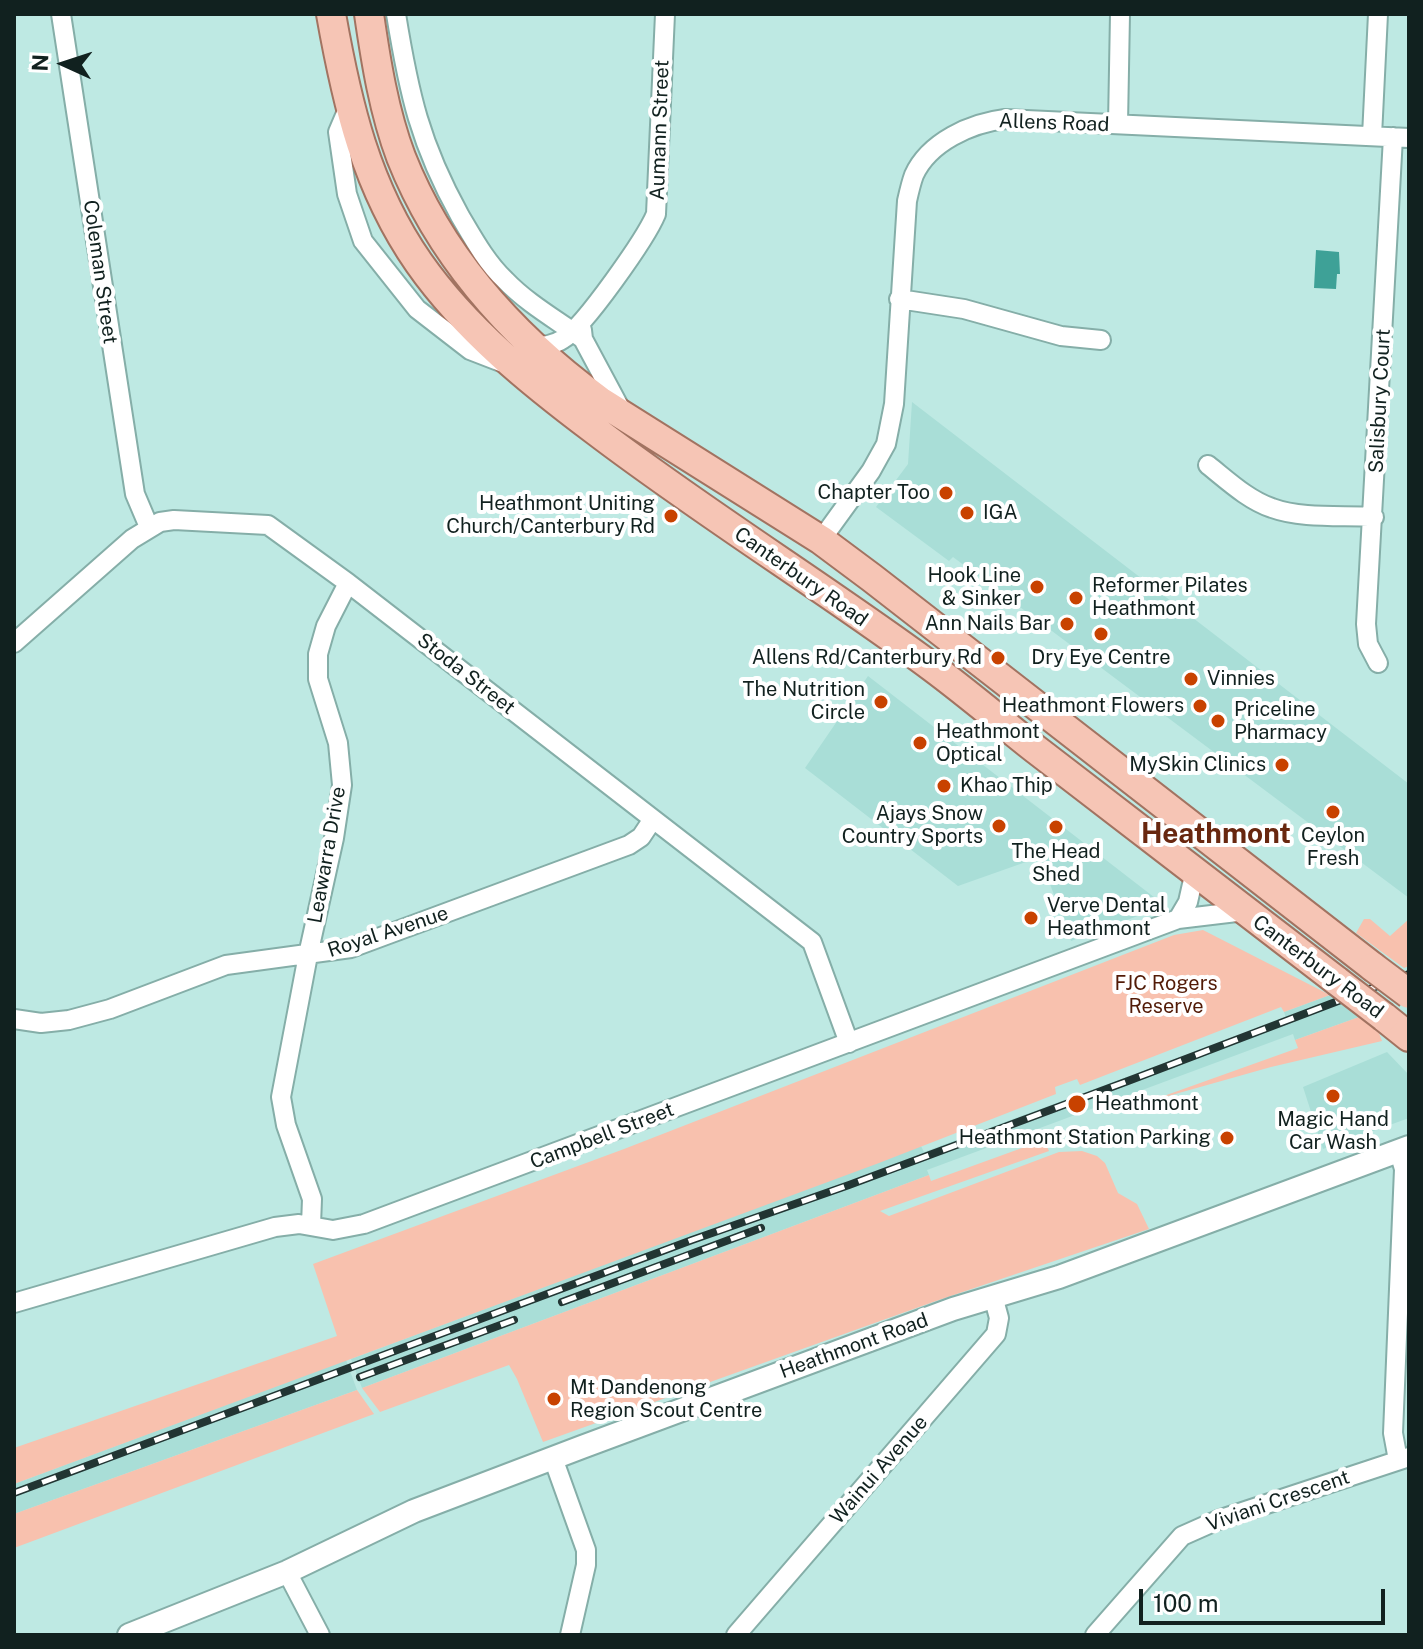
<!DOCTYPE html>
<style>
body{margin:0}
#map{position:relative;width:1423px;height:1649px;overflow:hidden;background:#bee9e3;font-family:"Public Sans",sans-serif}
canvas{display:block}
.frame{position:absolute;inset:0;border:16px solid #11211f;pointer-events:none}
.north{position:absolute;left:24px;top:24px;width:80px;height:80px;-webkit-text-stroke:6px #fff;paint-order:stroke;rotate:273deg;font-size:22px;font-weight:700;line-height:32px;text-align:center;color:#11211f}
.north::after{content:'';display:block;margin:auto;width:28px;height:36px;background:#11211f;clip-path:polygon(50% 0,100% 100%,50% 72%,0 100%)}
.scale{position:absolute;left:1139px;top:1589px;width:246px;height:36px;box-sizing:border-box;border:4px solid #11211f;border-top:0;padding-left:10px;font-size:24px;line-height:28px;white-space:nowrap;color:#11211f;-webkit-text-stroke:6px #fff;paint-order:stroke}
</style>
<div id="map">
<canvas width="1423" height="1649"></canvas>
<div class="frame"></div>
<div class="north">N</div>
<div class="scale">100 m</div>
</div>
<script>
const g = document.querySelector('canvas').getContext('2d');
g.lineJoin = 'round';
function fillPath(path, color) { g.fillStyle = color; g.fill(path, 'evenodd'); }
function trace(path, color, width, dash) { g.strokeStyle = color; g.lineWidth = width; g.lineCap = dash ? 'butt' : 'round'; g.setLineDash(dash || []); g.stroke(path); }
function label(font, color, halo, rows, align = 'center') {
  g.font = font + ' "Public Sans",sans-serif'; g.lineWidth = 8; g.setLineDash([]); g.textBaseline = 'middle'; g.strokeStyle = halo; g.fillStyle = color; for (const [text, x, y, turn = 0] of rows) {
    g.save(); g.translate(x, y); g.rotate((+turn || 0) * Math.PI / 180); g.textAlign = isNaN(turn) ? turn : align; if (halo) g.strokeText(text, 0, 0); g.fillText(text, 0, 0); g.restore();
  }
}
const built = new Path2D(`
 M 912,402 L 1409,784 L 1409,898 L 953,557 L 949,561 L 876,507 L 908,464 Z
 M 868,676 L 1159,901 L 1159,908 L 1071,941 L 1040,857 L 958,886 L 805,768 Z
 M 1330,995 L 1359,1017 L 1295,1040 L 1293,1034 L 927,1170 L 929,1175 L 362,1388 L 351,1359 L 921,1146 L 924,1152 L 1286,1018 L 1284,1012 Z
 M 1387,1052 L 1409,1075 L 1409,1118 L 1323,1149 L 1303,1087 Z
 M 346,1360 L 357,1390 L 14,1514 L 14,1484 Z`);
const green = new Path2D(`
 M 1364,919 L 1370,919 L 1390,936 L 1409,919 L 1409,966 L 1404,968 L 1356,933 Z
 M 1203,930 L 1330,995 L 1284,1012 L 1281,1007 L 1080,1085 L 1077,1079 L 1055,1087 L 1056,1094 L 879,1163 L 14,1484 L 14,1448 L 337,1336 L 313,1264 L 624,1149 L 1174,935 Z
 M 1359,1017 L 1379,1033 L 1382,1041 L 1271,1067 L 1147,1102 L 1298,1048 L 1295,1040 Z
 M 1044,1140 L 1049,1151 L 880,1211 L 889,1216 L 1059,1152 L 1082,1151 L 1097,1156 L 1105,1163 L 1118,1193 L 1137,1204 L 1149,1229 L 936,1301 L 543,1442 L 517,1379 L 509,1365 L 380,1412 L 362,1388 L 929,1175 L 931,1181 Z
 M 357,1390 L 374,1414 L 14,1548 L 14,1514 Z`);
const water = new Path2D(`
 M 1316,250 L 1339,252 L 1340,274 L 1337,274 L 1336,289 L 1314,288 Z`);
const minor = new Path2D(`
 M 61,14 L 135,494 L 149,527
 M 396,14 C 409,94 420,144 460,216 C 473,238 486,262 505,280 C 528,304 557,320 583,339
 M 350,104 L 338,132 L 347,194 L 363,241 L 417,309 L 470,350 L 501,362
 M 1118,124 L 1120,14
 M 1372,136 L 1378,14
 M 899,299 L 964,309 L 1061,336 L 1101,340
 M 582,330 L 583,339 L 621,410
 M 533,347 C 544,346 554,345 563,339 C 584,327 646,238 656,214 L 665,14
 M 1208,465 C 1227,480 1248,500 1272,508 C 1302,519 1342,515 1374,517
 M 821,540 L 871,471 L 886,444 L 894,404 L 907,201 C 909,192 911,183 914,175 C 929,142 971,123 1005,119 L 1409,138
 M 14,643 L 132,539 L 160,522 L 174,520 L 268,525 L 348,583 L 812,942 L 849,1043
 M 1378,663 L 1368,644 L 1366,624 L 1393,137
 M 1178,919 L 1188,902 L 1195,871
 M 14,1019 L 41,1023 L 69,1020 L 110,1009 L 226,965 L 351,948 L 629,845 L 641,837 L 653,819
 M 311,1225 L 312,1199 L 286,1125 L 281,1097 L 308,955 L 334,838 L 342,785 L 338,743 L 318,679 L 318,654 L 326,626 L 348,583
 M 14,1303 L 275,1227 L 299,1224 L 333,1230 L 364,1224 L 1178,919 L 1245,911
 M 553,1458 L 586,1550 L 586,1565 L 570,1635
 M 1398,1460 L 1393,1433 L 1404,1169 L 1399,1152
 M 287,1572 L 320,1635
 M 736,1635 L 996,1334 L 999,1318 L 993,1296
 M 1095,1635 L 1182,1536 L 1218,1520 L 1409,1457`);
const tertiary = new Path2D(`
 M 129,1635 L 287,1572 L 414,1511 L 582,1447 L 953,1309 L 1059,1277 L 1409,1147`);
const primary = new Path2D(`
 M 331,14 C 347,104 366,187 419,263 C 466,330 532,383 596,431 C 705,514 822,586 932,667 C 967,693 1000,721 1034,748 C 1135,826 1236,903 1337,981
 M 369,14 C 376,62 384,112 401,157 C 441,258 514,338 600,401 L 821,540 L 872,578 L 1373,967
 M 1384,1017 L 1409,1037`);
const rail = new Path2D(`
 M 562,1302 L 761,1228
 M 360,1377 L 514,1320
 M 14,1493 L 692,1240 L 849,1185 L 1128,1081 L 1409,974`);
const primaryBridge = new Path2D(`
 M 1373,967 L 1409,994
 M 1337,981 L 1384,1017`);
const markers = [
 [946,493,8,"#c84200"],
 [967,513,8,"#c84200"],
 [671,516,8,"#c84200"],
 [1037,587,8,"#c84200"],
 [1076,598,8,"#c84200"],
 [1067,624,8,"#c84200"],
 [1101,634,8,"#c84200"],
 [998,658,8,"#c84200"],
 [1191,679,8,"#c84200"],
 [881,702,8,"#c84200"],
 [1200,706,8,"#c84200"],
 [1218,721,8,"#c84200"],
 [920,743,8,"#c84200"],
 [1282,765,8,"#c84200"],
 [944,786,8,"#c84200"],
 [1333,812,8,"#c84200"],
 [999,826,8,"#c84200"],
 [1056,827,8,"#c84200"],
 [1031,918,8,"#c84200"],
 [1333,1096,8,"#c84200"],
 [1077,1104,10,"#c84200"],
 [1227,1138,8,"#c84200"],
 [554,1399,8,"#c84200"]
];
const streetNames = [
 ["Allens Road",1054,123,2],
 ["Aumann Street",660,130,-88],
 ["Coleman Street",100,272,82],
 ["Salisbury Court",1380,401,-87],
 ["Canterbury Road",801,577,35],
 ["Stoda Street",466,674,38],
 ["Leawarra Drive",327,855,-80],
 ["Royal Avenue",388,932,-18],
 ["Canterbury Road",1318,967,37],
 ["Campbell Street",602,1136,-21],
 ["Heathmont Road",854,1346,-20],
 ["Wainui Avenue",879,1470,-49],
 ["Viviani Crescent",1278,1501,-19]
];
const poiNames = [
 ["Chapter Too",930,493],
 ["Heathmont Uniting",655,504],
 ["Church/Canterbury Rd",655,527],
 ["IGA",983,513,"left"],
 ["Hook Line",1021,576],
 ["& Sinker",1021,599],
 ["Reformer Pilates",1092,586,"left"],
 ["Heathmont",1092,609,"left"],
 ["Ann Nails Bar",1051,624],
 ["Allens Rd/Canterbury Rd",982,658],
 ["Dry Eye Centre",1101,658,"center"],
 ["Vinnies",1207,679,"left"],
 ["The Nutrition",865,690],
 ["Circle",865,713],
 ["Heathmont Flowers",1184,706],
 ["Priceline",1234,710,"left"],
 ["Pharmacy",1234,733,"left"],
 ["Heathmont",936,732,"left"],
 ["Optical",936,755,"left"],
 ["MySkin Clinics",1266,765],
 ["Khao Thip",960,786,"left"],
 ["Ajays Snow",983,814],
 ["Country Sports",983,837],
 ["Ceylon",1333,836,"center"],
 ["Fresh",1333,859,"center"],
 ["The Head",1056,852,"center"],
 ["Shed",1056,875,"center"],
 ["Verve Dental",1047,906,"left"],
 ["Heathmont",1047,929,"left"],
 ["Heathmont",1095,1104,"left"],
 ["Magic Hand",1333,1120,"center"],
 ["Car Wash",1333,1143,"center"],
 ["Heathmont Station Parking",1211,1138],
 ["Mt Dandenong",570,1388,"left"],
 ["Region Scout Centre",570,1411,"left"]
];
const parkNames = [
 ["FJC Rogers",1166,984],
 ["Reserve",1166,1007]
];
const districtNames = [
 ["Heathmont",1216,834]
];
fillPath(built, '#a9ded7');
fillPath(green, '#f8c1ae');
fillPath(water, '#3ea197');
trace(minor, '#85aea8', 22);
trace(tertiary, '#85aea8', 26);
trace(primary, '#a27361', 32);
trace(minor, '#fff', 18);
trace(tertiary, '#fff', 22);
trace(primary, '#f6c5b5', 28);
trace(rail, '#223533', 8);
trace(rail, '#fff', 5, [15]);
trace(primaryBridge, '#a27361', 32, []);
trace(primaryBridge, '#f6c5b5', 28);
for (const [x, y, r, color] of markers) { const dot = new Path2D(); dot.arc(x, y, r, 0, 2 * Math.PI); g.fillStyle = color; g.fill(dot); trace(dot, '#fff', 3); }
label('20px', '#11211f', '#fff', streetNames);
label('20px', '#11211f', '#fff', poiNames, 'right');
label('20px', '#521b07', '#fff', parkNames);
label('bold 28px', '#68270f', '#fff', districtNames);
</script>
